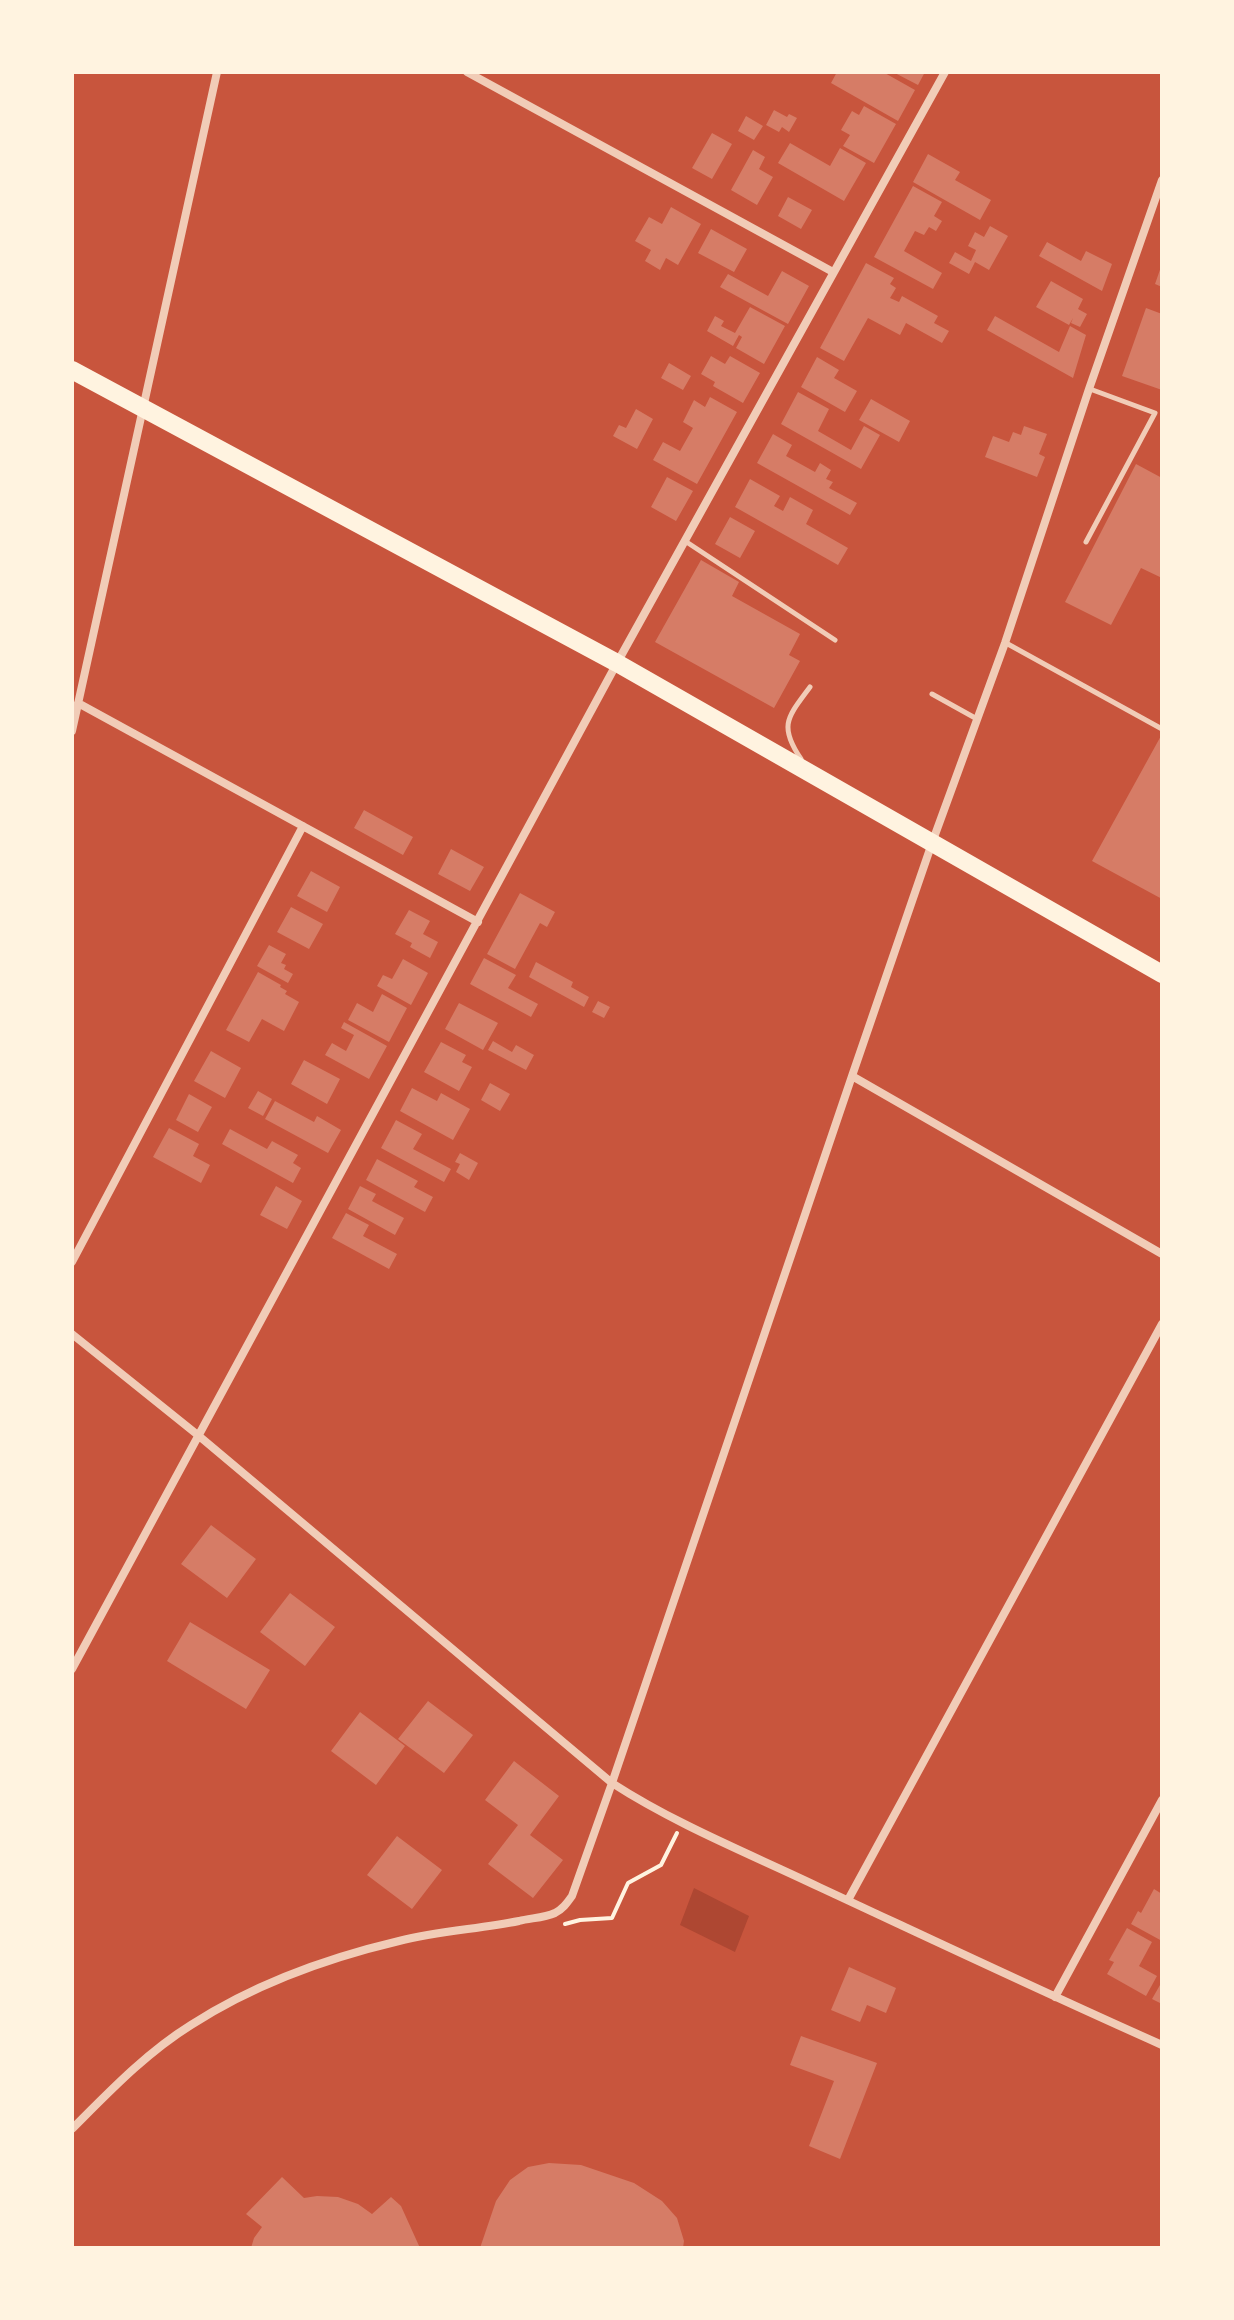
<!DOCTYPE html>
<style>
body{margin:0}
#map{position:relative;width:1234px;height:2320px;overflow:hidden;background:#c8553d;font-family:Ubuntu,sans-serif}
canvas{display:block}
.frame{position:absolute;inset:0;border:74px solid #fff3e0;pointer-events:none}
</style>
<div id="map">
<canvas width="1234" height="2320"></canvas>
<div class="frame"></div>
</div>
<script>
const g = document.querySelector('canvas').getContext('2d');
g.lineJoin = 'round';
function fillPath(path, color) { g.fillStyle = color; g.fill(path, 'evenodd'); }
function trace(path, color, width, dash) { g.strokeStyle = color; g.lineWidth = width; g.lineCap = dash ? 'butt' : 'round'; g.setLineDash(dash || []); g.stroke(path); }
const green = new Path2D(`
 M 694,1888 L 749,1916 L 735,1952 L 680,1925 Z`);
const building = new Path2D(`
 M 837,72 L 883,72 L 915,90 L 898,121 L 831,83 Z
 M 893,72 L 925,72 L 918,85 Z
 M 864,106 L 896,124 L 874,163 L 843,146 L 850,135 L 841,130 L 852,111 L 859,115 Z
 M 774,110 L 787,117 L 789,114 L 797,118 L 789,132 L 782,127 L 779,132 L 766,125 Z
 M 746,116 L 763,126 L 754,140 L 738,131 Z
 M 712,133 L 732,144 L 712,179 L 692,168 Z
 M 790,143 L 830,166 L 840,148 L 866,163 L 844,201 L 778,163 Z
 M 753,150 L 765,157 L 759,169 L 773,177 L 757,205 L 731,190 Z
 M 928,154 L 960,172 L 955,180 L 991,200 L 980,220 L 913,182 Z
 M 913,186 L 942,202 L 934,216 L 942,221 L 936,231 L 929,227 L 924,235 L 915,231 L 904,251 L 942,273 L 933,289 L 874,257 Z
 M 788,197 L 812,210 L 801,229 L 778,216 Z
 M 671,207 L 701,224 L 678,265 L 666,258 L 660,270 L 645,261 L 651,250 L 635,241 L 649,217 L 662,224 Z
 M 990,226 L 1008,236 L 989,270 L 975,262 L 969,274 L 949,263 L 955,252 L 971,261 L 976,250 L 968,246 L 975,232 L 984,237 Z
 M 711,229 L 747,249 L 734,272 L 698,253 Z
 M 1047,242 L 1081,261 L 1086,251 L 1112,264 L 1102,291 L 1039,256 Z
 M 866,263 L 894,278 L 890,284 L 896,288 L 890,298 L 899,302 L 902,296 L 938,316 L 934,323 L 949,331 L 942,343 L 906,323 L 900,335 L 868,318 L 844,361 L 820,348 Z
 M 1162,264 L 1162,287 L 1155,284 Z
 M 782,271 L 809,286 L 788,324 L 720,287 L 728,274 L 768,296 Z
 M 1051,281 L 1083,299 L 1078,309 L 1087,314 L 1080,327 L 1071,323 L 1073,318 L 1069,325 L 1036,307 Z
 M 750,307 L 785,326 L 764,364 L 736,348 L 742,337 L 739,335 L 733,346 L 707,331 L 715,316 L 724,321 L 721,326 L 735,333 Z
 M 1146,308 L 1162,314 L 1162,390 L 1122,376 Z
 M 995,316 L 1059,352 L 1070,326 L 1086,335 L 1073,378 L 987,330 Z
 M 711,356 L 725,364 L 730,356 L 760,373 L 743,403 L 713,386 L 715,382 L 701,374 Z
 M 817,357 L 839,370 L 834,378 L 857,391 L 845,412 L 801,387 Z
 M 669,363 L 691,376 L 683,390 L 661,378 Z
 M 798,392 L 829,409 L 818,431 L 851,450 L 864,426 L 880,435 L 861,469 L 781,424 Z
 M 710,397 L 737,412 L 697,484 L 653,460 L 663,442 L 680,451 L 693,428 L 683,422 L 694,400 L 705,407 Z
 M 871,399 L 910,421 L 899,442 L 859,420 Z
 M 636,409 L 653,419 L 637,449 L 613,436 L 619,425 L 626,428 Z
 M 1024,426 L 1047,434 L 1039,454 L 1045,457 L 1037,477 L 985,457 L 993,436 L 1009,442 L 1013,432 L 1021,435 Z
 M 773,434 L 792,445 L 786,456 L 815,472 L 820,463 L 831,470 L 826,479 L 833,482 L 829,488 L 857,503 L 850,515 L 757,463 Z
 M 1136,464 L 1162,478 L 1162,578 L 1141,568 L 1111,625 L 1065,602 Z
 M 667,477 L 693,491 L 676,521 L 651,507 Z
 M 750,479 L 780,496 L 774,506 L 783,511 L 790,497 L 813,510 L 806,524 L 848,548 L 838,565 L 735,507 Z
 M 730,517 L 755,531 L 740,558 L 715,544 Z
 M 701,560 L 739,582 L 732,596 L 800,634 L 789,655 L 800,661 L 774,708 L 655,642 Z
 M 1162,734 L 1162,899 L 1092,861 Z
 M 364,810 L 413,837 L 403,855 L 354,828 Z
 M 451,849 L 484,867 L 470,891 L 438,874 Z
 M 311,871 L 340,887 L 327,912 L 297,896 Z
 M 520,893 L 555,912 L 547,927 L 540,923 L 515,969 L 487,954 Z
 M 291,907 L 323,924 L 309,949 L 277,932 Z
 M 409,910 L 430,921 L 423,934 L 438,942 L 430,958 L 410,947 L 412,943 L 395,934 Z
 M 269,945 L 286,954 L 281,963 L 286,965 L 284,969 L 293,974 L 288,983 L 257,966 Z
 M 484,958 L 516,975 L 508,988 L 538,1004 L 531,1017 L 470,984 Z
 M 403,959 L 428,973 L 411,1005 L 377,986 L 383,975 L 392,979 Z
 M 536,962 L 573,982 L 571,987 L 589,997 L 584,1007 L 529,977 Z
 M 258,972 L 281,985 L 280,987 L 287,991 L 285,994 L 299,1002 L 284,1031 L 262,1019 L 249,1042 L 226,1030 Z
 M 382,994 L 407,1008 L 389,1042 L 348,1020 L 357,1003 L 373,1012 Z
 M 598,1001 L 610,1007 L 604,1018 L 592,1012 Z
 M 459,1003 L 498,1023 L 483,1050 L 445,1029 Z
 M 344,1022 L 387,1046 L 369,1079 L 325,1055 L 332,1043 L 346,1051 L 354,1035 L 341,1028 Z
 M 493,1041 L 512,1052 L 516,1045 L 534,1055 L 526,1070 L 488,1050 Z
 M 441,1042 L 466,1055 L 462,1062 L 472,1067 L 459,1091 L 424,1072 Z
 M 211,1051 L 241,1068 L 225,1098 L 194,1081 Z
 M 304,1060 L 340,1079 L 327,1104 L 291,1084 Z
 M 490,1083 L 510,1094 L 500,1111 L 481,1100 Z
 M 412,1088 L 437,1101 L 441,1093 L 470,1109 L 453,1140 L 400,1111 Z
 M 258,1091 L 272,1099 L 263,1116 L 248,1108 Z
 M 189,1094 L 212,1107 L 198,1132 L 176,1120 Z
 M 275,1101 L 314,1122 L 317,1116 L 341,1130 L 328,1153 L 265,1119 Z
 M 396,1120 L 422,1134 L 413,1149 L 451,1169 L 444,1182 L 381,1148 Z
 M 169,1128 L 199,1144 L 193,1156 L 210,1165 L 201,1183 L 153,1157 Z
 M 230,1129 L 267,1149 L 272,1141 L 298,1155 L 293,1163 L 301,1168 L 293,1183 L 222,1144 Z
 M 460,1153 L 478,1163 L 469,1180 L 456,1172 L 460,1164 L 455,1162 Z
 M 377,1159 L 418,1181 L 414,1187 L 433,1197 L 425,1212 L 366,1180 Z
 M 276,1186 L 302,1201 L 287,1229 L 260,1215 Z
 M 360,1186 L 376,1194 L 372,1201 L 404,1218 L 395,1235 L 348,1209 Z
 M 346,1213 L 369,1225 L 363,1236 L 397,1254 L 389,1269 L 332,1238 Z
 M 211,1525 L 256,1559 L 227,1598 L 181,1564 Z
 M 290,1593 L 335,1627 L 305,1666 L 260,1632 Z
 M 190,1622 L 270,1670 L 246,1709 L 167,1661 Z
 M 428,1701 L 473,1735 L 444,1773 L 398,1739 Z
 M 360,1712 L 405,1746 L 376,1785 L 331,1751 Z
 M 514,1761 L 559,1796 L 530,1835 L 563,1860 L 533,1898 L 488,1864 L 518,1825 L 485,1800 Z
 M 397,1836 L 442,1870 L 412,1909 L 367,1875 Z
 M 1154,1889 L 1162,1894 L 1162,1941 L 1131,1924 L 1138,1911 L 1141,1913 Z
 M 1127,1928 L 1152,1942 L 1139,1966 L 1157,1976 L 1146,1996 L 1107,1974 L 1114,1962 L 1109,1960 Z
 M 849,1967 L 896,1988 L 886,2013 L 867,2005 L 860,2022 L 831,2010 Z
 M 1160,1985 L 1162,1986 L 1162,2004 L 1152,1999 Z
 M 801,2036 L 877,2063 L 840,2159 L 809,2146 L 834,2081 L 790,2065 Z
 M 549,2163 L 581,2165 L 634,2183 L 662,2201 L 677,2218 L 684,2241 L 683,2248 L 480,2248 L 496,2201 L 510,2180 L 528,2167 Z
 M 282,2177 L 304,2198 L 317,2196 L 338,2197 L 358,2204 L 372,2214 L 391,2197 L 401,2206 L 420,2248 L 251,2248 L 254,2238 L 262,2227 L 246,2214 Z`);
const path = new Path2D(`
 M 565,1924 L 580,1920 L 612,1918 L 628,1883 L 661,1865 L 677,1833`);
const service = new Path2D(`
 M 685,541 L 835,640
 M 1086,542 L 1155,413 L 1090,389
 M 1006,643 L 1162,729
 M 932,694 L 977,719
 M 801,759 C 778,725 788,717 810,687`);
const minor = new Path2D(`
 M 467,72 L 833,272
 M 78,703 L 478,922
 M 72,731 L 217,72
 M 852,1076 L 1162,1254
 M 72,1262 L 303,826
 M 72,1334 L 199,1436 L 612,1783 C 677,1825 750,1854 819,1887 C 933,1940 1047,1994 1162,2045
 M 72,1669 L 617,663 L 945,72
 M 848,1900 L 1162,1324
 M 1055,1997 L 1162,1800
 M 72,2129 C 109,2092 146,2053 191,2025 C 253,1985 327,1958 399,1941 C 439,1931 479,1929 519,1921 C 530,1918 544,1918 555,1913 C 563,1909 567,1903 572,1896 L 612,1783 L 852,1076 L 932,843 L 1005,643 L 1089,389 L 1162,180`);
const primary = new Path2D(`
 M 72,370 L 617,663 L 1162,974`);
fillPath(green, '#ae4732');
fillPath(building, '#d67c66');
trace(path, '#fff3e0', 4);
trace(service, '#f1ccb7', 5);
trace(minor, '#f1ccb7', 8);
trace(primary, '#fff3e0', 18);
</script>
